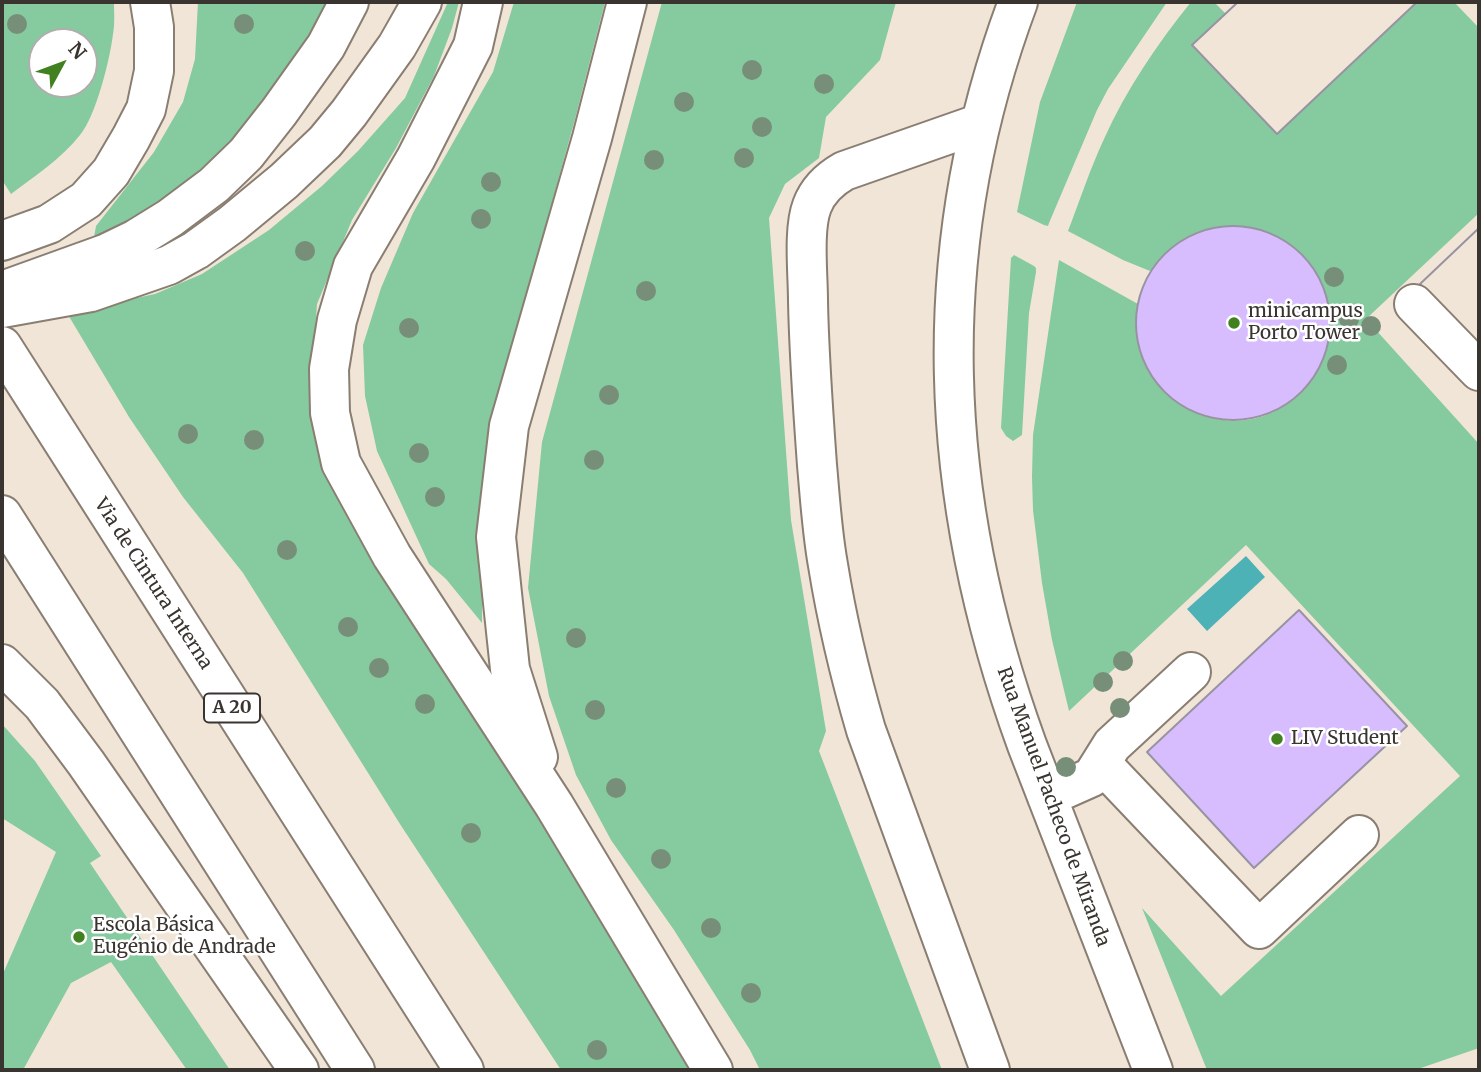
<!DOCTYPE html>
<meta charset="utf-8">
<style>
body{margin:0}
#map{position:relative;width:1481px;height:1072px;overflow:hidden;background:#f1e5d7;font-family:Merriweather,serif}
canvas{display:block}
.frame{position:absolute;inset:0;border:4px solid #39342f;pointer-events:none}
.north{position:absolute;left:28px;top:28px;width:70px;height:70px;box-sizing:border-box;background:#fff;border:2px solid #b0aeac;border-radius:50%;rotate:49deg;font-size:19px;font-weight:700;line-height:28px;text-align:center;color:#39342f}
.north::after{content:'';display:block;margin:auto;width:24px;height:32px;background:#428120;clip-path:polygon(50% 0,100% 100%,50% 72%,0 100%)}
</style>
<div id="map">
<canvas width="1481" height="1072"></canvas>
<div class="frame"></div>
<div class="north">N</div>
</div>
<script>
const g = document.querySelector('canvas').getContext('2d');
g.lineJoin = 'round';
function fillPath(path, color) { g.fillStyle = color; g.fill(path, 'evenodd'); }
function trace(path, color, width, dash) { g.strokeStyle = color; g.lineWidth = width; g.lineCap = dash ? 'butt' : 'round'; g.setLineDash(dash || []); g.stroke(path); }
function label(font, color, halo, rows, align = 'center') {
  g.font = font + ' Merriweather,serif'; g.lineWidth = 5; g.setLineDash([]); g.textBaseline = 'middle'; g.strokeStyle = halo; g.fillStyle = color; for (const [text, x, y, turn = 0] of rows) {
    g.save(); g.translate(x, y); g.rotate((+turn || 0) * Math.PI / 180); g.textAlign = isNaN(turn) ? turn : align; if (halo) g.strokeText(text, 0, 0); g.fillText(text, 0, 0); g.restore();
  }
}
const green = new Path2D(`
 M 2,2 L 114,2 C 114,12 115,24 113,34 C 110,59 96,116 80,135 C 61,159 35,176 11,194 L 2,180 ZM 84,42 L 84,84 L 42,84 L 42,42 Z
 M 198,2 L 327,2 L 312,30 L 288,67 L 262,104 L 225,149 L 156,206 L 124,225 L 94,237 L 96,226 L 154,152 L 183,102 L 195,59 Z
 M 448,2 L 459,2 L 452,28 L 434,76 L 396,148 L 352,220 L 317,304 L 314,347 L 314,421 L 701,1070 L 561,1070 L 400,824 L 243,573 L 183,497 L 129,417 L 67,313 L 155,294 L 202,274 L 269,230 L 322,186 L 358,151 L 405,98 Z
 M 514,2 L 605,2 L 575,119 L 494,414 L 482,500 L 482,623 L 446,579 L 429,564 L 377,451 L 365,396 L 363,345 L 381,288 L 413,213 L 493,72 Z
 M 662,2 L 896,2 L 880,60 L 826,117 L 819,158 L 785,184 L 769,218 L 791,520 L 826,731 L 819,751 L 942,1070 L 760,1070 L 750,1050 L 674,930 L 611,840 L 576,775 L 549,696 L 528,588 L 542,442 Z
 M 1077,2 L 1167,2 L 1108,89 L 1097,110 L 1049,223 L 1048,226 L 1044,225 L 1021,214 L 1017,212 L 1018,207 L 1040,102 Z
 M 1191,2 L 1214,2 L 1226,14 L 1192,46 L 1277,134 L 1417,2 L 1454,2 L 1479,28 L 1479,213 L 1366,319 L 1479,444 L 1479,1048 L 1415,1070 L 1207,1070 L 1142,908 L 1221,996 L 1460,776 L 1246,545 L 1069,711 L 1052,640 L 1042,583 L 1033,510 L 1032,477 L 1033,435 L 1059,260 L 1138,304 C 1133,333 1139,361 1158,384 C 1169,397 1181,405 1196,412 C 1287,454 1374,337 1306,260 C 1278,227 1229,216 1190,236 C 1174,244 1162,257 1150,271 L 1123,260 L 1068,231 C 1080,200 1090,169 1104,139 C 1126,90 1157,44 1191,2 Z
 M 1014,255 L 1034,266 L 1036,268 L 1036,272 L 1029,313 L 1022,435 L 1013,441 L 1006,436 L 1001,428 L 1011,258 Z
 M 2,724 L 35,761 L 101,856 L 90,863 L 230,1070 L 187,1070 L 111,962 L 71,983 L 23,1070 L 2,1070 L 2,976 L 56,852 L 2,818 Z`);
const water = new Path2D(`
 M 1246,556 L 1265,577 L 1207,631 L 1187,609 Z`);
const building = new Path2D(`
 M 1238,2 L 1417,2 L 1277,134 L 1192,45 Z
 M 1238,2 L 1417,2 L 1277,134 L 1192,45 Z
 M1136 323a97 97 0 1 1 194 0a97 97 0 1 1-194 0Z
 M 1479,228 L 1479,347 L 1420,284 Z
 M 1479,228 L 1479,347 L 1420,284 Z
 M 1299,610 L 1407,726 L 1254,868 L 1147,752 Z`);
const minor = new Path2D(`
 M 1018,2 C 925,251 937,498 1027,745 L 1153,1070
 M 981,123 L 844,171 C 830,179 818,190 812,206 C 803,229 808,274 808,301 C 809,355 813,410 817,465 C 820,498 822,532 828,565 C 837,621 850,675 866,730 L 990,1070
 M 1414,304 L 1479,371
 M 1101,763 L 1259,929 L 1359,835
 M 1047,797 L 1092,777 L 1112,745 L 1191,672`);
const major = new Path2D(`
 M 2,241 L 49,224 L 86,200 L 111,172 L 131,138 L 146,109 L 154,71 L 154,27 L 150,2
 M 2,308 L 91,292 L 169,265 L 196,250 L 232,224 L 284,181 L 325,142 L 349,113 L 397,46 L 422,2`);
const highway = new Path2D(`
 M 483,2 L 473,46 L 416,158 L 353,266 L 337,320 L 329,369 L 330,413 L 341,463 L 392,556 L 554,805 L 713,1070
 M 2,291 L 105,254 L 136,239 L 170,218 L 214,185 L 246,154 L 279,112 L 326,46 L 349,2
 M 2,346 L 464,1070
 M 2,515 L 355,1070
 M 2,664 L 42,704 L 86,763 L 299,1070
 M 538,757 L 510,669 L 496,537 L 509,426 L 592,138 L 627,2`);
const trees = [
 [17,24],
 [244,24],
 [752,70],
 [824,84],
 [684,102],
 [762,127],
 [744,158],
 [654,160],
 [491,182],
 [481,219],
 [305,251],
 [1334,277],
 [646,291],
 [1349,319],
 [1371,326],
 [409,328],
 [1337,365],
 [609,395],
 [188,434],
 [254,440],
 [419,453],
 [594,460],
 [435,497],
 [287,550],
 [348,627],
 [576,638],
 [1123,661],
 [379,668],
 [1103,682],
 [425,704],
 [1120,708],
 [595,710],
 [1066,767],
 [616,788],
 [471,833],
 [661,859],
 [711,928],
 [751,993],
 [597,1050]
];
const markers = [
 [1234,323,7,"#428120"],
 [1277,739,7,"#428120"],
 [79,937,7,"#428120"]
];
const shields = [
 [232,708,56]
];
const shieldNames = [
 ["A 20",232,708]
];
const poiNames = [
 ["minicampus",1248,312],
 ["Porto Tower",1248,334],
 ["LIV Student",1291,739],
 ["Escola Básica",93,926],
 ["Eugénio de Andrade",93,948]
];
const streetNames = [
 ["Via de Cintura Interna",153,584,57],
 ["Rua Manuel Pacheco de Miranda",1053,807,70]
];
fillPath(green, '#86ca9f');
fillPath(water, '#4db2b5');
fillPath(building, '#d8bdfe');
trace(building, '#9893a2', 2);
trace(minor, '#897e71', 42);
trace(major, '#897e71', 42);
trace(highway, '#897e71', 42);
trace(minor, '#fff', 38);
trace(major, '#fff', 38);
trace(highway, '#fff', 38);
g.fillStyle = '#778f78';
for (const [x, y] of trees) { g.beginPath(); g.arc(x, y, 10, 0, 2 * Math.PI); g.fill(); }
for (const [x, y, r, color] of markers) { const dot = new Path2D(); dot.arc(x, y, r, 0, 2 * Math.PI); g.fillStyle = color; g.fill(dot); trace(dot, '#fff', 2.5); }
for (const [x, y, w] of shields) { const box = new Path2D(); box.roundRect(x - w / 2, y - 14.5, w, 29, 5); g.fillStyle = '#fff'; g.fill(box); trace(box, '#39342f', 2); }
label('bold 18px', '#39342f', null, shieldNames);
label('19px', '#39342f', '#fff', poiNames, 'left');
label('19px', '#39342f', '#fff', streetNames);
</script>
